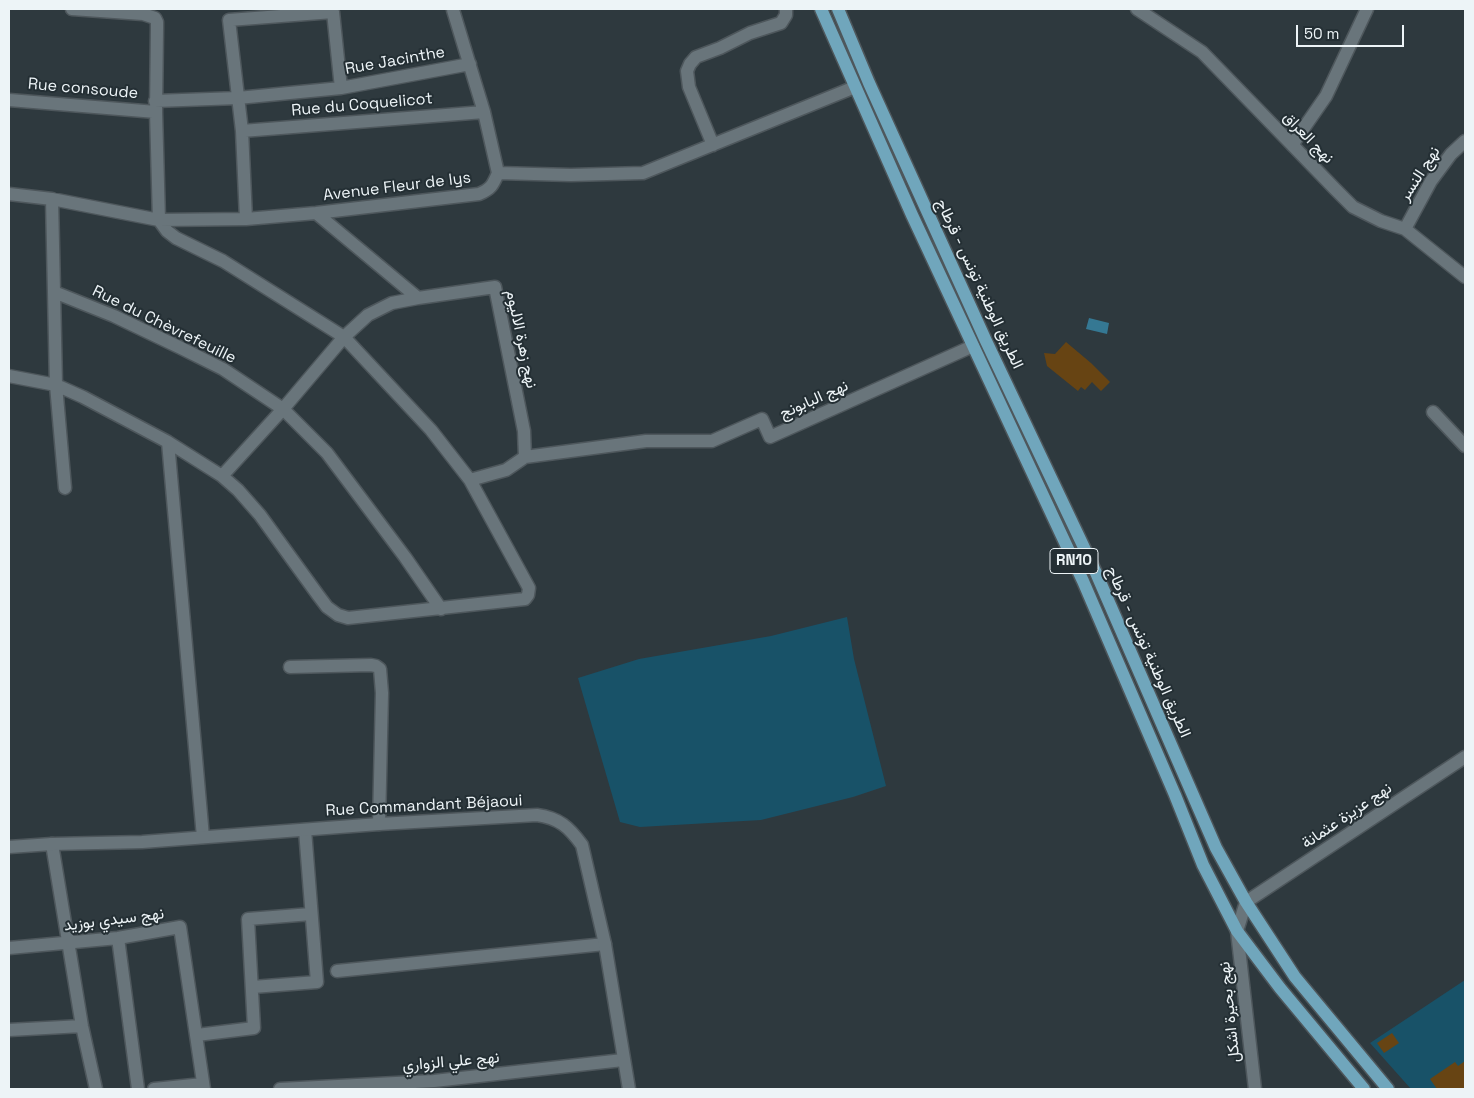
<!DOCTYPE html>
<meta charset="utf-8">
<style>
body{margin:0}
#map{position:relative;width:1474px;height:1098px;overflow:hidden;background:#2e393e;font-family:"Space Grotesk",sans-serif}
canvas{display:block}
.frame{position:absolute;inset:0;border:10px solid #edf4f7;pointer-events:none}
.scale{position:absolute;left:1296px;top:25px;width:108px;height:22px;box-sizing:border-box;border:2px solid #edf4f7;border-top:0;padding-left:6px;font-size:15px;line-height:18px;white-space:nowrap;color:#edf4f7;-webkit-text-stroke:4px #242f34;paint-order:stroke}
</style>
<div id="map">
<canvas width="1474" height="1098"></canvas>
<div class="frame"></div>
<div class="scale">50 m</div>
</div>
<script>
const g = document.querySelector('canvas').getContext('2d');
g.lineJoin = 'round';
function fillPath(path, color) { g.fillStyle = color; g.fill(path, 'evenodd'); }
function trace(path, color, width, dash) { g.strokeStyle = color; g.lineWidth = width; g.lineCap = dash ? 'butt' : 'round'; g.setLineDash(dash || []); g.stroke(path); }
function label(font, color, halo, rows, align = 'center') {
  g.font = font + ' "Space Grotesk",Vazirmatn,sans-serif'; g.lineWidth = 4; g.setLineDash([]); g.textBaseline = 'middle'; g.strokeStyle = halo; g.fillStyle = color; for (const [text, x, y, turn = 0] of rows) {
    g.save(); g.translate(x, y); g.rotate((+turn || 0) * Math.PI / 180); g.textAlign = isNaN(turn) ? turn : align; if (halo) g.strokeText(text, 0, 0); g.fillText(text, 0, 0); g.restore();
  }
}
const green = new Path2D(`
 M 847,617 L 854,659 L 886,786 L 853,797 L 761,820 L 640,827 L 620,822 L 578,678 L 639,659 L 771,636 Z
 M 1465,980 L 1465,1089 L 1411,1089 L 1370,1043 Z`);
const water = new Path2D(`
 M 1089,318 L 1109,323 L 1107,334 L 1086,329 Z`);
const building = new Path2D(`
 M 1066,342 L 1091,363 L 1110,382 L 1101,391 L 1092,382 L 1085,390 L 1081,387 L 1078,391 L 1047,366 L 1044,353 L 1055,354 Z
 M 1392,1033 L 1399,1043 L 1384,1053 L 1377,1043 Z
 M 1465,1061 L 1465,1089 L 1437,1089 L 1430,1079 L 1455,1062 L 1458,1066 Z`);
const street = new Path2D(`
 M 1137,9 L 1202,52 L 1335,189 L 1353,207 L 1381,221 L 1405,229 L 1465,277
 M 453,10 L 484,112 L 498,173
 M 9,100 L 156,112 L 157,28 L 157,22 L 155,18 L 143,14 L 72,9
 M 155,101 L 238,98 L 341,88
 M 242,131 L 484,112
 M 713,145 L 689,87 L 687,71 L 690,64 L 696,57 L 720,48 L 750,33 L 781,23 L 786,15 L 786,9
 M 1292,145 L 1326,96 L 1367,9
 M 9,194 L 52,199 L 159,220 L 246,219 L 316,213 L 479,194 C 491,189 493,185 498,173 L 571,175 L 643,173 L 855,87
 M 52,199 L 56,385 L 65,488
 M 316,213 L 418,298 L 495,287 L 524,431 L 525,457 L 506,470 L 470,480
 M 246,219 L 242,131 L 229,20 L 333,12 L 341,88 L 470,64
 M 1405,229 L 1431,181 L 1451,154 L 1465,141
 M 54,292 L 114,316 L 181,348 L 223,369 L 283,409 L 327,453 L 405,557 L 441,609
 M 9,376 L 56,385 L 83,397 L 168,442 L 222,476 L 238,490 L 260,515 L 318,595 L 327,607 L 338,615 L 348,618 L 525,599 L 528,595 L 529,588 L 470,480 L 431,430 L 344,337 L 223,261 L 176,238 L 167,231 L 159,220 L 156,112
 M 1433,412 L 1465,446
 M 168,442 L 203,837
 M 525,457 L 646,441 L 712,441 L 762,419 L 770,437 L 973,346
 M 222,476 L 283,409 L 344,337 L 368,315 L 392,303 L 418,298
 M 290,667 L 371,665 L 376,666 L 380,669 L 382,693 L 379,824
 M 52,844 L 82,1026 L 96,1089
 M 118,938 L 138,1089
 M 9,948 L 118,938 L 180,927 L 204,1089
 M 337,971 L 605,944
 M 253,987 L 317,982 L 305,830
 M 9,1030 L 82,1026
 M 197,1035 L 254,1028 L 248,919 L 311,914
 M 154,1089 L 203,1084
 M 280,1089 L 434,1081 L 623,1060
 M 1255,1089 L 1237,931 L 1246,902 L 1465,757`);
const secondary = new Path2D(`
 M 9,847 L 52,844 L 142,842 L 379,824 L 537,815 C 559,818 569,827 582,845 L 605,944 L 629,1089`);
const primary = new Path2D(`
 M 821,9 L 912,215 L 1083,581 L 1175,795 L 1203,865 L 1237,931 L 1280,988 L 1364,1089
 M 838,9 L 869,83 L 986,341 L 1097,575 L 1216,848 L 1246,902 L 1295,977 L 1388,1089`);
const shields = [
 [1074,561,48]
];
const shieldNames = [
 ["RN10",1074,561]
];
const streetNames = [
 ["Rue Jacinthe",395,61,-10],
 ["Rue consoude",83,89,5],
 ["Rue du Coquelicot",362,105,-5],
 ["نهج العراق",1308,138,46],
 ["نهج النسر",1420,174,-57],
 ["Avenue Fleur de lys",397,187,-7],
 ["الطريق الوطنية تونس - قرطاج",979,284,65],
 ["Rue du Chèvrefeuille",164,325,26],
 ["نهج زهرة الاليوم",521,339,78],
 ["نهج البابونج",814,400,-24],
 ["الطريق الوطنية تونس - قرطاج",1148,652,66],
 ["Rue Commandant Béjaoui",424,806,-3],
 ["نهج عزيزة عثمانة",1347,816,-34],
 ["نهج سيدي بوزيد",114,920,-7],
 ["نهج بحيرة اشكل",1230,1012,-96],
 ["نهج علي الزواري",451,1062,-5]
];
fillPath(green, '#185268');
fillPath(water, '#357893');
fillPath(building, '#674413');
trace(street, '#4e575c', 15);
trace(secondary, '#4e575c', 15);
trace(primary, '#4e575c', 15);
trace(street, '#69757b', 12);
trace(secondary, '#69757b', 12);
trace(primary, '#70a6bc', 12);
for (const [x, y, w] of shields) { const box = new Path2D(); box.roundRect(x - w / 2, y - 12.5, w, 25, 4); g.fillStyle = '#242f34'; g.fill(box); trace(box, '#edf4f7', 1); }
label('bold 15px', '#edf4f7', null, shieldNames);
label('16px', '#edf4f7', '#242f34', streetNames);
</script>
